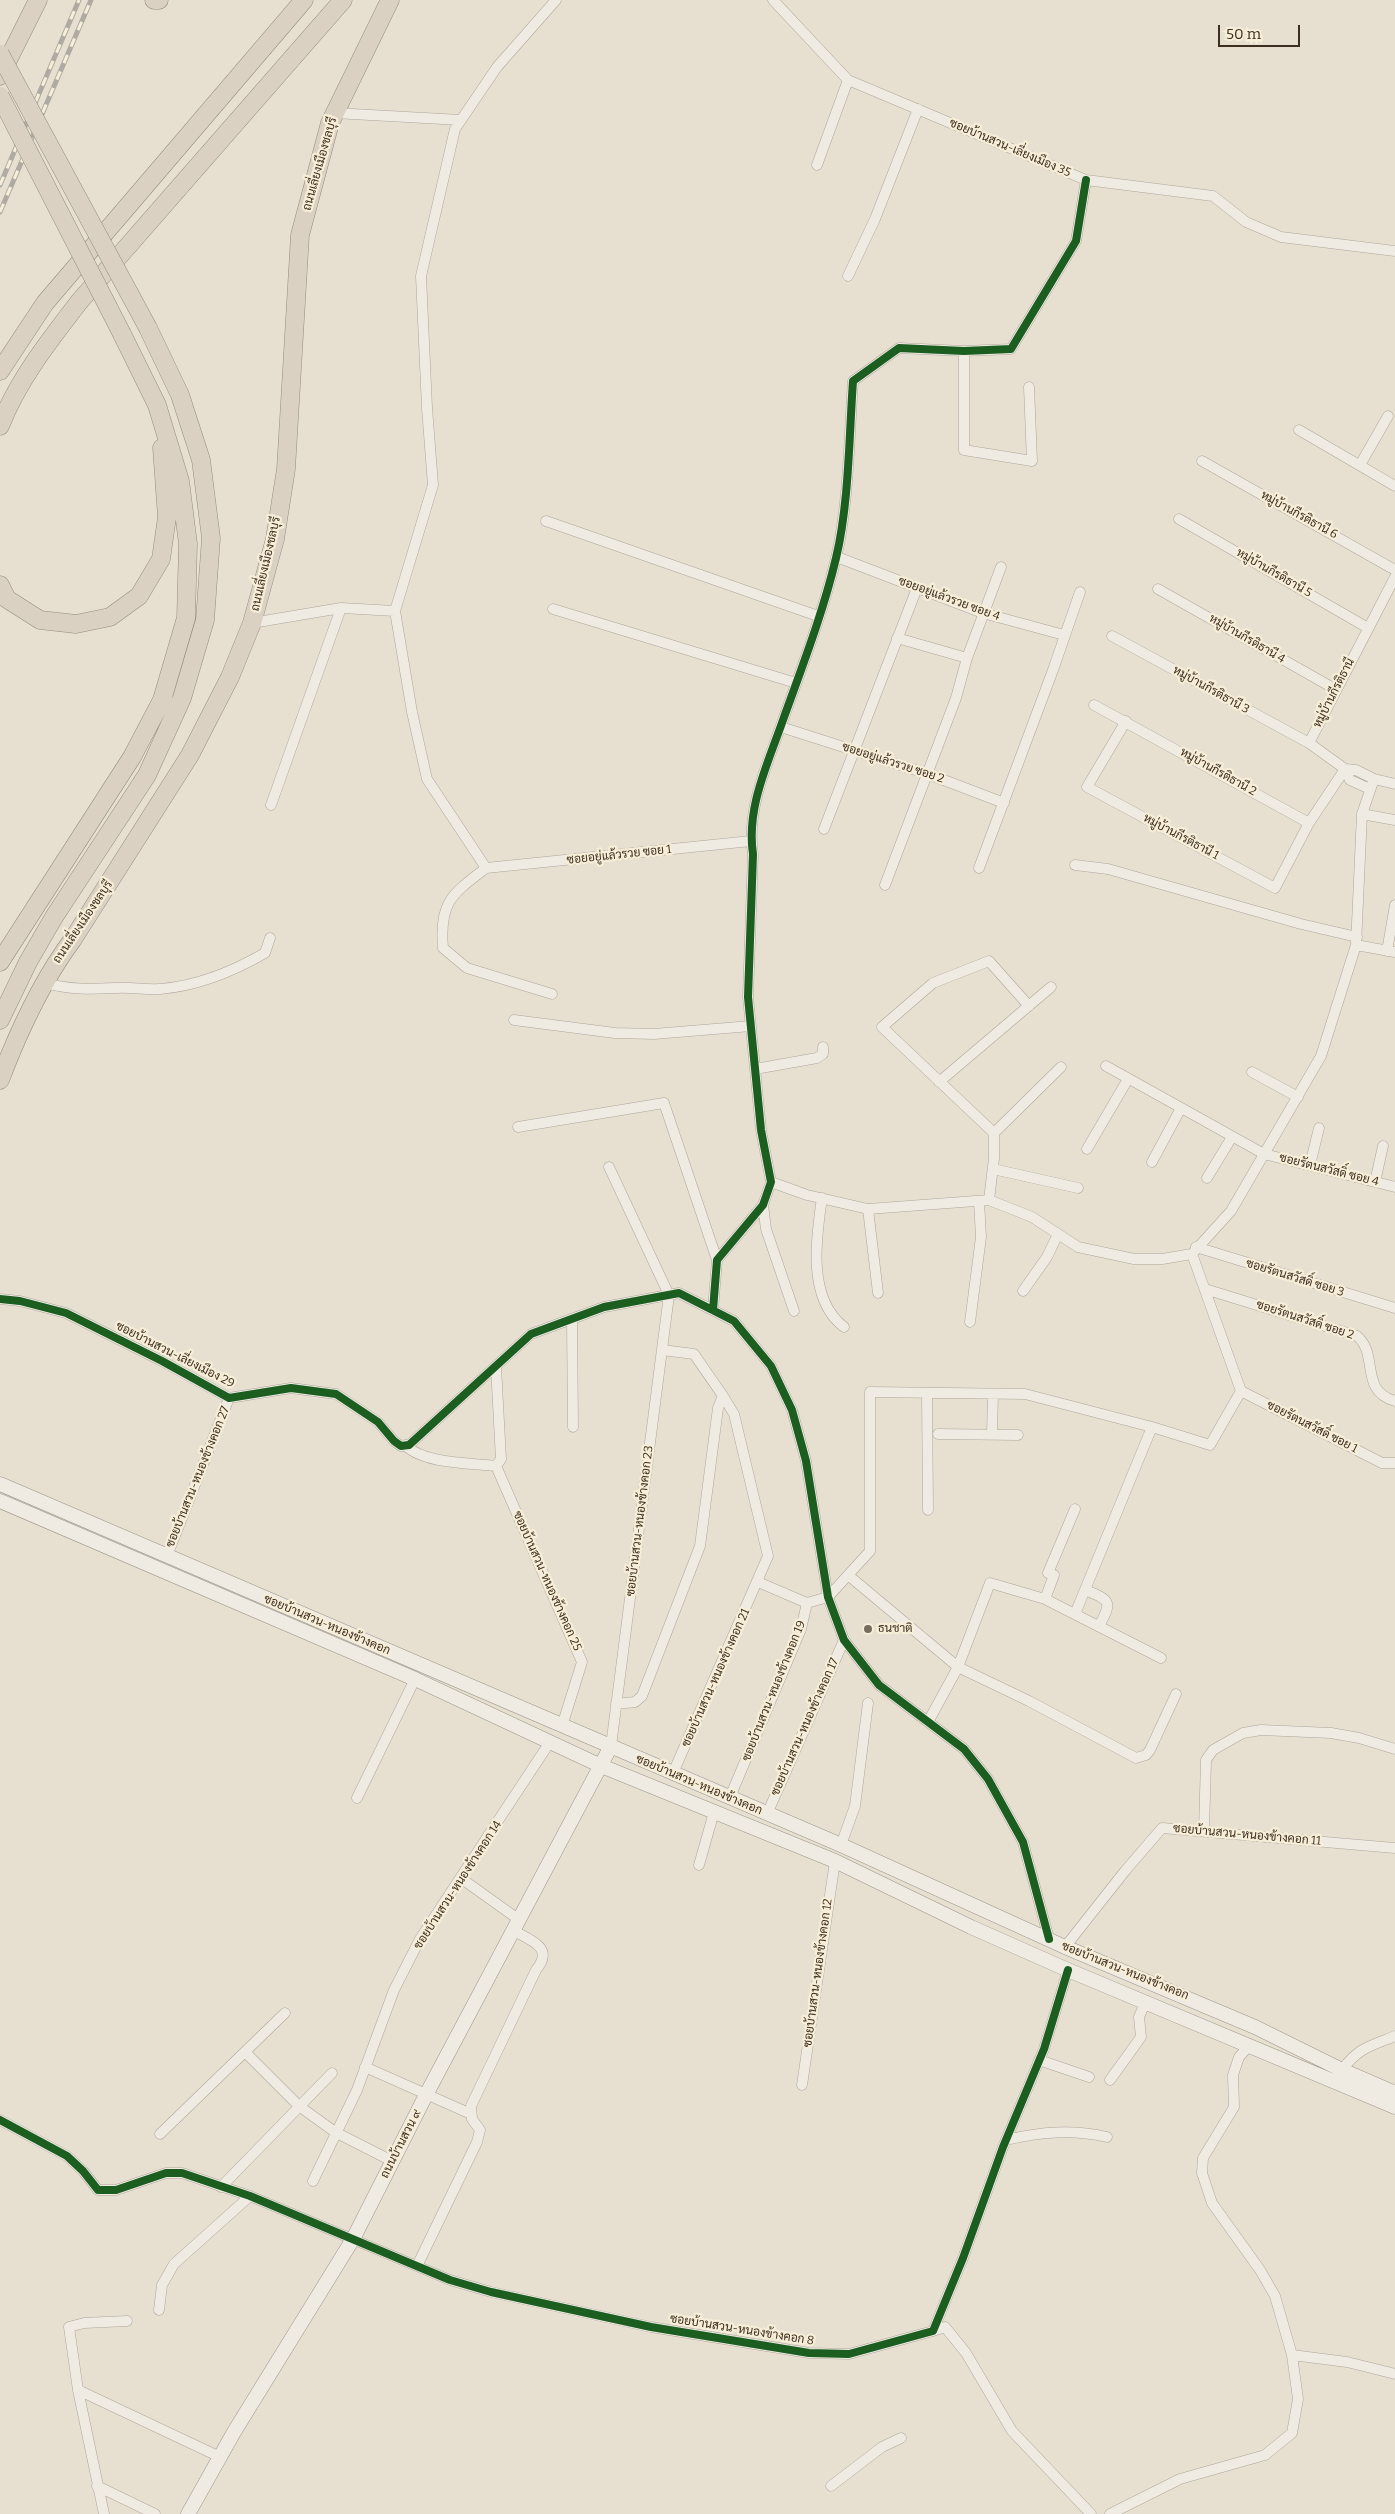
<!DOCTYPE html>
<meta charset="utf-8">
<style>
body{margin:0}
#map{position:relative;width:1395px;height:2514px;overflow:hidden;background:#e7e0d1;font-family:Bitter,serif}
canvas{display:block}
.scale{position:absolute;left:1218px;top:25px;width:82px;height:22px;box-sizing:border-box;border:2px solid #3d2e20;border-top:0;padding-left:6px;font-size:15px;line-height:18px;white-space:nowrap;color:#3d2e20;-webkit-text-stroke:4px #f7eed8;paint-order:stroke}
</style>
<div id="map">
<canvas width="1395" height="2514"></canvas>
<div class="scale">50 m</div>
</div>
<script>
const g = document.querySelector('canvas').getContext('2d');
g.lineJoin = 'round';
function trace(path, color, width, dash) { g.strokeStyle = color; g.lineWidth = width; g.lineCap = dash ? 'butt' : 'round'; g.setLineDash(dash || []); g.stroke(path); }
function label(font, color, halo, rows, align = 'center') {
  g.font = font + ' Bitter,Sarabun,serif'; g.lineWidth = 4.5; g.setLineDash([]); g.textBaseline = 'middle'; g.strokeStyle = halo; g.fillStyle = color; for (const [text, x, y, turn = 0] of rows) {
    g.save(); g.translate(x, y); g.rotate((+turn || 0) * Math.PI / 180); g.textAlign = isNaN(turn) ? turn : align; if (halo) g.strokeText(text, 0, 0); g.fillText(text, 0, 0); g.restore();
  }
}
const street = new Path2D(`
 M 773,0 L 848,80 L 1086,180 L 1213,196 L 1246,222 L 1281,237 L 1395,251
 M 334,113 L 461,120
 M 817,165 L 848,80
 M 848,276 L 875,219 L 918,109
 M 964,351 L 964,450 L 1032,461 L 1029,387
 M 1299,430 L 1395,486
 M 1202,461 L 1395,570
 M 1360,465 L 1388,416
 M 1179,519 L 1368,628
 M 546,521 L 818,616
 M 837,557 L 983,613 L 1064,635
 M 1158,589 L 1335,689
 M 553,609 L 796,683
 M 252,623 L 341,608 L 395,611
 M 1112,636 L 1309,743 L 1345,769 L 1356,770 L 1374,779 L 1395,784
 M 897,638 L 967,658
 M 1094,705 L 1309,823
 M 1126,721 L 1087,787 L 1275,888 L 1309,823 L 1345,769
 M 781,727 L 928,774 L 1004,803
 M 1309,743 L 1395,577
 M 1345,769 L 1350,780 L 1370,789
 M 271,805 L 341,608
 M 1362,814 L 1395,820
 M 824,829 L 917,588
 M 1075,865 L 1108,869 L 1301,924 L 1357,937
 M 486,868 L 427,779 L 412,712 L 395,611 L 433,485 L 427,408 L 421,276 L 455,129 L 497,67 L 556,0
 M 486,868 L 751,841
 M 486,868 C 452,894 439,902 443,948 L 467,968 L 552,994
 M 979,868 L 1053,670 L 1080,592
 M 885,885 L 956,698 L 967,658 L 1001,567
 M 1356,945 L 1395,952
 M 1387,951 L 1395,905
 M 45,983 C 70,990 91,989 117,988 C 131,987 146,990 160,989 C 198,986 232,972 265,953 L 270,938
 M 514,1020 L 615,1033 L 654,1034 L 751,1026
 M 1106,1066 L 1264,1154 L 1395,1187
 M 755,1069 L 817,1058 L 823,1054 L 823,1047
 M 1252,1072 L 1298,1097
 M 939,1082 L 1051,987
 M 518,1127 L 664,1103 L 717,1260
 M 994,1133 L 1061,1067
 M 1087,1149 L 1128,1079
 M 1152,1162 L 1181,1108
 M 1310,1165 L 1319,1128
 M 609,1167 L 669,1295
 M 993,1169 L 1078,1188
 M 1207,1178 L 1232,1137
 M 771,1182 L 807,1195 L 868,1209 L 989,1200 L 1032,1217 L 1078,1247 L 1134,1259 L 1162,1259 L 1192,1254
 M 1375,1182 L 1383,1146
 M 822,1198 C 816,1238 807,1299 844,1327
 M 989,1200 L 994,1158 L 994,1133 L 882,1027 L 933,983 L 989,961 L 1029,1006
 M 763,1205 L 766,1229 L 794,1311
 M 868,1209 L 878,1293
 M 1196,1247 L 1395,1308
 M 1192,1254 L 1231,1211 L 1321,1056 L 1356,945 L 1362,814 L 1374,779
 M 1205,1289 L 1357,1336 C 1379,1354 1359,1391 1395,1401
 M 1023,1291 L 1047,1257 L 1058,1234
 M 0,1299 L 20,1301 L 66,1313 L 162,1361 L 229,1398 L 291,1388 L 336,1394 L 378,1422 L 394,1441 L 401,1446 L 409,1445 L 531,1334 L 604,1307 L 679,1293 L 734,1321 L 771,1366 L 792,1410 L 806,1461 L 828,1597 L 844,1640 L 879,1685 L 964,1749 L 988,1779 L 1023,1842 L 1049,1939
 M 713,1310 L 717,1260 L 763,1205 L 771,1182 L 761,1130 L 748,997 L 753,854 C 746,808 768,763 783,720 C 802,667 823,613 836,558 C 849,504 849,437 853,381 L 899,348 L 964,351 L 1011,349 L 1076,241 L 1086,180
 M 572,1319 L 573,1427
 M 970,1322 L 981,1237 L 979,1201
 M 496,1367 L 501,1459 L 496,1466
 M 1241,1391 L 1382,1463 L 1395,1463
 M 927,1393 L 928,1510
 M 938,1434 L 1018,1435
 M 992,1434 L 993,1394
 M 405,1445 C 424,1464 470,1463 496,1466
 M 496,1466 L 582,1662 L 562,1726
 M 167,1556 L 229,1398
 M 848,1575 L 958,1667 L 1029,1701 L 1136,1758 L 1146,1755 L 1150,1750 L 1176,1694
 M 758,1582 L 807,1603
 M 1085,1590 C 1110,1600 1113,1601 1099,1626
 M 1045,1599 L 1054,1575 L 1048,1573 L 1075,1509
 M 1075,1614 L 1152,1427
 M 616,1704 L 635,1702 L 642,1696 L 700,1546 L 718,1408 L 723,1396 L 694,1354 L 662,1350
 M 928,1722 L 958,1667 L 990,1583 L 1045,1599 L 1161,1658
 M 611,1746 L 669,1295
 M 673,1773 L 768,1556 L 734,1414 L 723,1396
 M 730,1797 L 801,1629 L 807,1603 L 828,1597 L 870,1551 L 870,1392 L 1025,1394 L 1152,1427 L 1210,1445 L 1241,1391 L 1192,1254
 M 357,1798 L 415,1679
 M 767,1814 L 844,1640
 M 1204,1831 L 1206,1760 L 1213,1750 L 1243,1733 L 1261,1730 L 1331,1733 L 1359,1738 L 1395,1749
 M 841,1845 L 855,1806 L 868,1703
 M 699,1865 L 714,1812
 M 462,1879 L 518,1919
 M 1065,1947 L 1125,1871 L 1162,1828 L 1395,1848
 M 245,2052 L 299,2106 L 335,2132 L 392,2161
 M 1039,2060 L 1089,2077
 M 365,2067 L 471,2114
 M 1342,2070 C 1358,2048 1370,2046 1395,2036
 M 1110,2080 L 1141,2037 L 1139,2017 L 1145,2003
 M 802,2085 L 835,1861
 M 0,2120 L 67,2156 L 83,2171 L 98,2190 L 116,2190 L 166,2173 L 182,2173 L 250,2196 L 450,2280 L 491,2292 L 651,2327 L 809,2353 L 849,2354 L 933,2331 L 963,2258 L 1003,2147 L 1044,2049 L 1068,1970
 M 160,2134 L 285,2013
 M 1006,2140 C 1040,2132 1072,2129 1107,2137
 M 313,2181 L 357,2090 L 394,1990 L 420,1939 L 550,1742
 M 221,2187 L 332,2073
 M 417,2266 L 477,2142 L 480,2130 L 472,2119 L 471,2106 L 536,1970 C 555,1947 530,1940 512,1930
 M 159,2310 L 162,2285 L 174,2264 L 250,2196
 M 933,2331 L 945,2327 L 966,2353 L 1012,2431 L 1091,2514
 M 1292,2355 L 1347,2362 L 1395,2374
 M 78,2390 L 69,2327 L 84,2323 L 127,2321
 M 97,2486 L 155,2514
 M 831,2486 L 882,2447 L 901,2438
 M 104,2514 L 78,2390 L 220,2457
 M 1110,2514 L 1180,2479 L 1265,2455 L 1292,2433 L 1298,2399 L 1292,2355 L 1275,2296 L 1260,2270 L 1212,2203 L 1202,2173 L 1203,2158 L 1234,2107 L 1233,2075 L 1239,2057 L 1248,2047`);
const secondary = new Path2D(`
 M 0,1484 L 841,1845 L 1065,1947 L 1255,2027 L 1342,2070 L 1395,2093
 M 0,1501 L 415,1679 L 599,1765 L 835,1861 L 971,1927 L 1068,1970 L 1395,2107
 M 188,2514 L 234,2432 L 353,2239 L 427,2093 L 611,1746`);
const highway = new Path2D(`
 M 154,0 L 159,0
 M 0,76 L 38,0
 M 0,371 L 45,303 L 304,0
 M 0,426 C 18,380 49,341 79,302 L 343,0
 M 0,585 L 7,599 L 40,620 L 76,624 L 110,617 L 139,596 L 161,559 L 167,517 L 162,448
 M 0,962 L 132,757 L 162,700 L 186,618 L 188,544 L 180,481 L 157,405 L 122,334
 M 0,1020 L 28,962 L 54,917 L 147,775 L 182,698 L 205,620 L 211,538 L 201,460 L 180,395 L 148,328
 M 0,1080 C 19,1030 41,982 73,939 L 190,755 L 230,677 L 252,623 L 275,539 L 286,469 L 300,235 L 330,123 L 390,0`);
const rail = new Path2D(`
 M 0,185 L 79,0
 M 0,212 L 91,0`);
const highwayBridge = new Path2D(`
 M 0,54 L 148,328
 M 0,96 L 122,334`);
const cycleway = new Path2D(`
 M 0,1299 L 20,1301 L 66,1313 L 162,1361 L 229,1398 L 291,1388 L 336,1394 L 378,1422 L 394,1441 L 401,1446 L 409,1445 L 531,1334 L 604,1307 L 679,1293 L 734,1321 L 771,1366 L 792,1410 L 806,1461 L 828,1597 L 844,1640 L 879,1685 L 964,1749 L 988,1779 L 1023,1842 L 1049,1939
 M 713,1310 L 717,1260 L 763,1205 L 771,1182 L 761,1130 L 748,997 L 753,854 C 746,808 768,763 783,720 C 802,667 823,613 836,558 C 849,504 849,437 853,381 L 899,348 L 964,351 L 1011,349 L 1076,241 L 1086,180
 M 0,2120 L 67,2156 L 83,2171 L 98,2190 L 116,2190 L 166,2173 L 182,2173 L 250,2196 L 450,2280 L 491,2292 L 651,2327 L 809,2353 L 849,2354 L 933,2331 L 963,2258 L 1003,2147 L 1044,2049 L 1068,1970`);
const markers = [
 [868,1629,5,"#786c5e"]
];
const streetNames = [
 ["ซอยบ้านสวน-เลี่ยงเมือง 35",1010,148,23],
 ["ถนนเลี่ยงเมืองชลบุรี",320,164,-74],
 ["หมู่บ้านกีรติธานี 6",1299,515,29],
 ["ถนนเลี่ยงเมืองชลบุรี",266,564,-77],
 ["หมู่บ้านกีรติธานี 5",1274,573,30],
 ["ซอยอยู่แล้วรวย ซอย 4",949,599,20],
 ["หมู่บ้านกีรติธานี 4",1247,639,30],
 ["หมู่บ้านกีรติธานี 3",1211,690,29],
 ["หมู่บ้านกีรติธานี",1334,693,-63],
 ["ซอยอยู่แล้วรวย ซอย 2",893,763,18],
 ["หมู่บ้านกีรติธานี 2",1218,772,29],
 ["หมู่บ้านกีรติธานี 1",1181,837,28],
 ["ซอยอยู่แล้วรวย ซอย 1",619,855,-6],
 ["ถนนเลี่ยงเมืองชลบุรี",83,922,-56],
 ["ซอยรัตนสวัสดิ์ ซอย 4",1329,1170,14],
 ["ซอยรัตนสวัสดิ์ ซอย 3",1295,1278,17],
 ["ซอยรัตนสวัสดิ์ ซอย 2",1305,1320,18],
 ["ซอยบ้านสวน-เลี่ยงเมือง 29",175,1355,27],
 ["ซอยรัตนสวัสดิ์ ซอย 1",1312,1427,27],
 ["ซอยบ้านสวน-หนองข้างคอก 27",198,1477,-68],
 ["ซอยบ้านสวน-หนองข้างคอก 23",640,1521,-83],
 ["ซอยบ้านสวน-หนองข้างคอก 25",547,1581,66],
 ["ซอยบ้านสวน-หนองข้างคอก",327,1625,23],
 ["ซอยบ้านสวน-หนองข้างคอก 21",716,1678,-66],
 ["ซอยบ้านสวน-หนองข้างคอก 19",774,1691,-68],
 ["ซอยบ้านสวน-หนองข้างคอก 17",805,1727,-66],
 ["ซอยบ้านสวน-หนองข้างคอก",699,1785,23],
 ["ซอยบ้านสวน-หนองข้างคอก 11",1247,1835,5],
 ["ซอยบ้านสวน-หนองข้างคอก 14",458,1885,-57],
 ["ซอยบ้านสวน-หนองข้างคอก",1125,1971,22],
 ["ซอยบ้านสวน-หนองข้างคอก 12",818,1973,-82],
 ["ถนนบ้านสวน ๙",401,2144,-63],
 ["ซอยบ้านสวน-หนองข้างคอก 8",742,2330,9]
];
const poiNames = [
 ["ธนชาติ",878,1629]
];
trace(street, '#ada599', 11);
trace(secondary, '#9c958a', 15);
trace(highway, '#928b80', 19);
trace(street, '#efebe3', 10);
trace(secondary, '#efebe3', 14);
trace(highway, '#dad1c2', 18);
trace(rail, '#afaaa2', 5);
trace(rail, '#f7eed8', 3, [9]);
trace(highwayBridge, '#928b80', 19, []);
trace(highwayBridge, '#dad1c2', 18);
trace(cycleway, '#1b5e20', 8);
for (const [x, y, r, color] of markers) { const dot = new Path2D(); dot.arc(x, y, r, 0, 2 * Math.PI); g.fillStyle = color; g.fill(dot); trace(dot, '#f7eed8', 2); }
label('12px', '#3d2e20', '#f7eed8', streetNames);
label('12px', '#3d2e20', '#f7eed8', poiNames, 'left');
</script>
